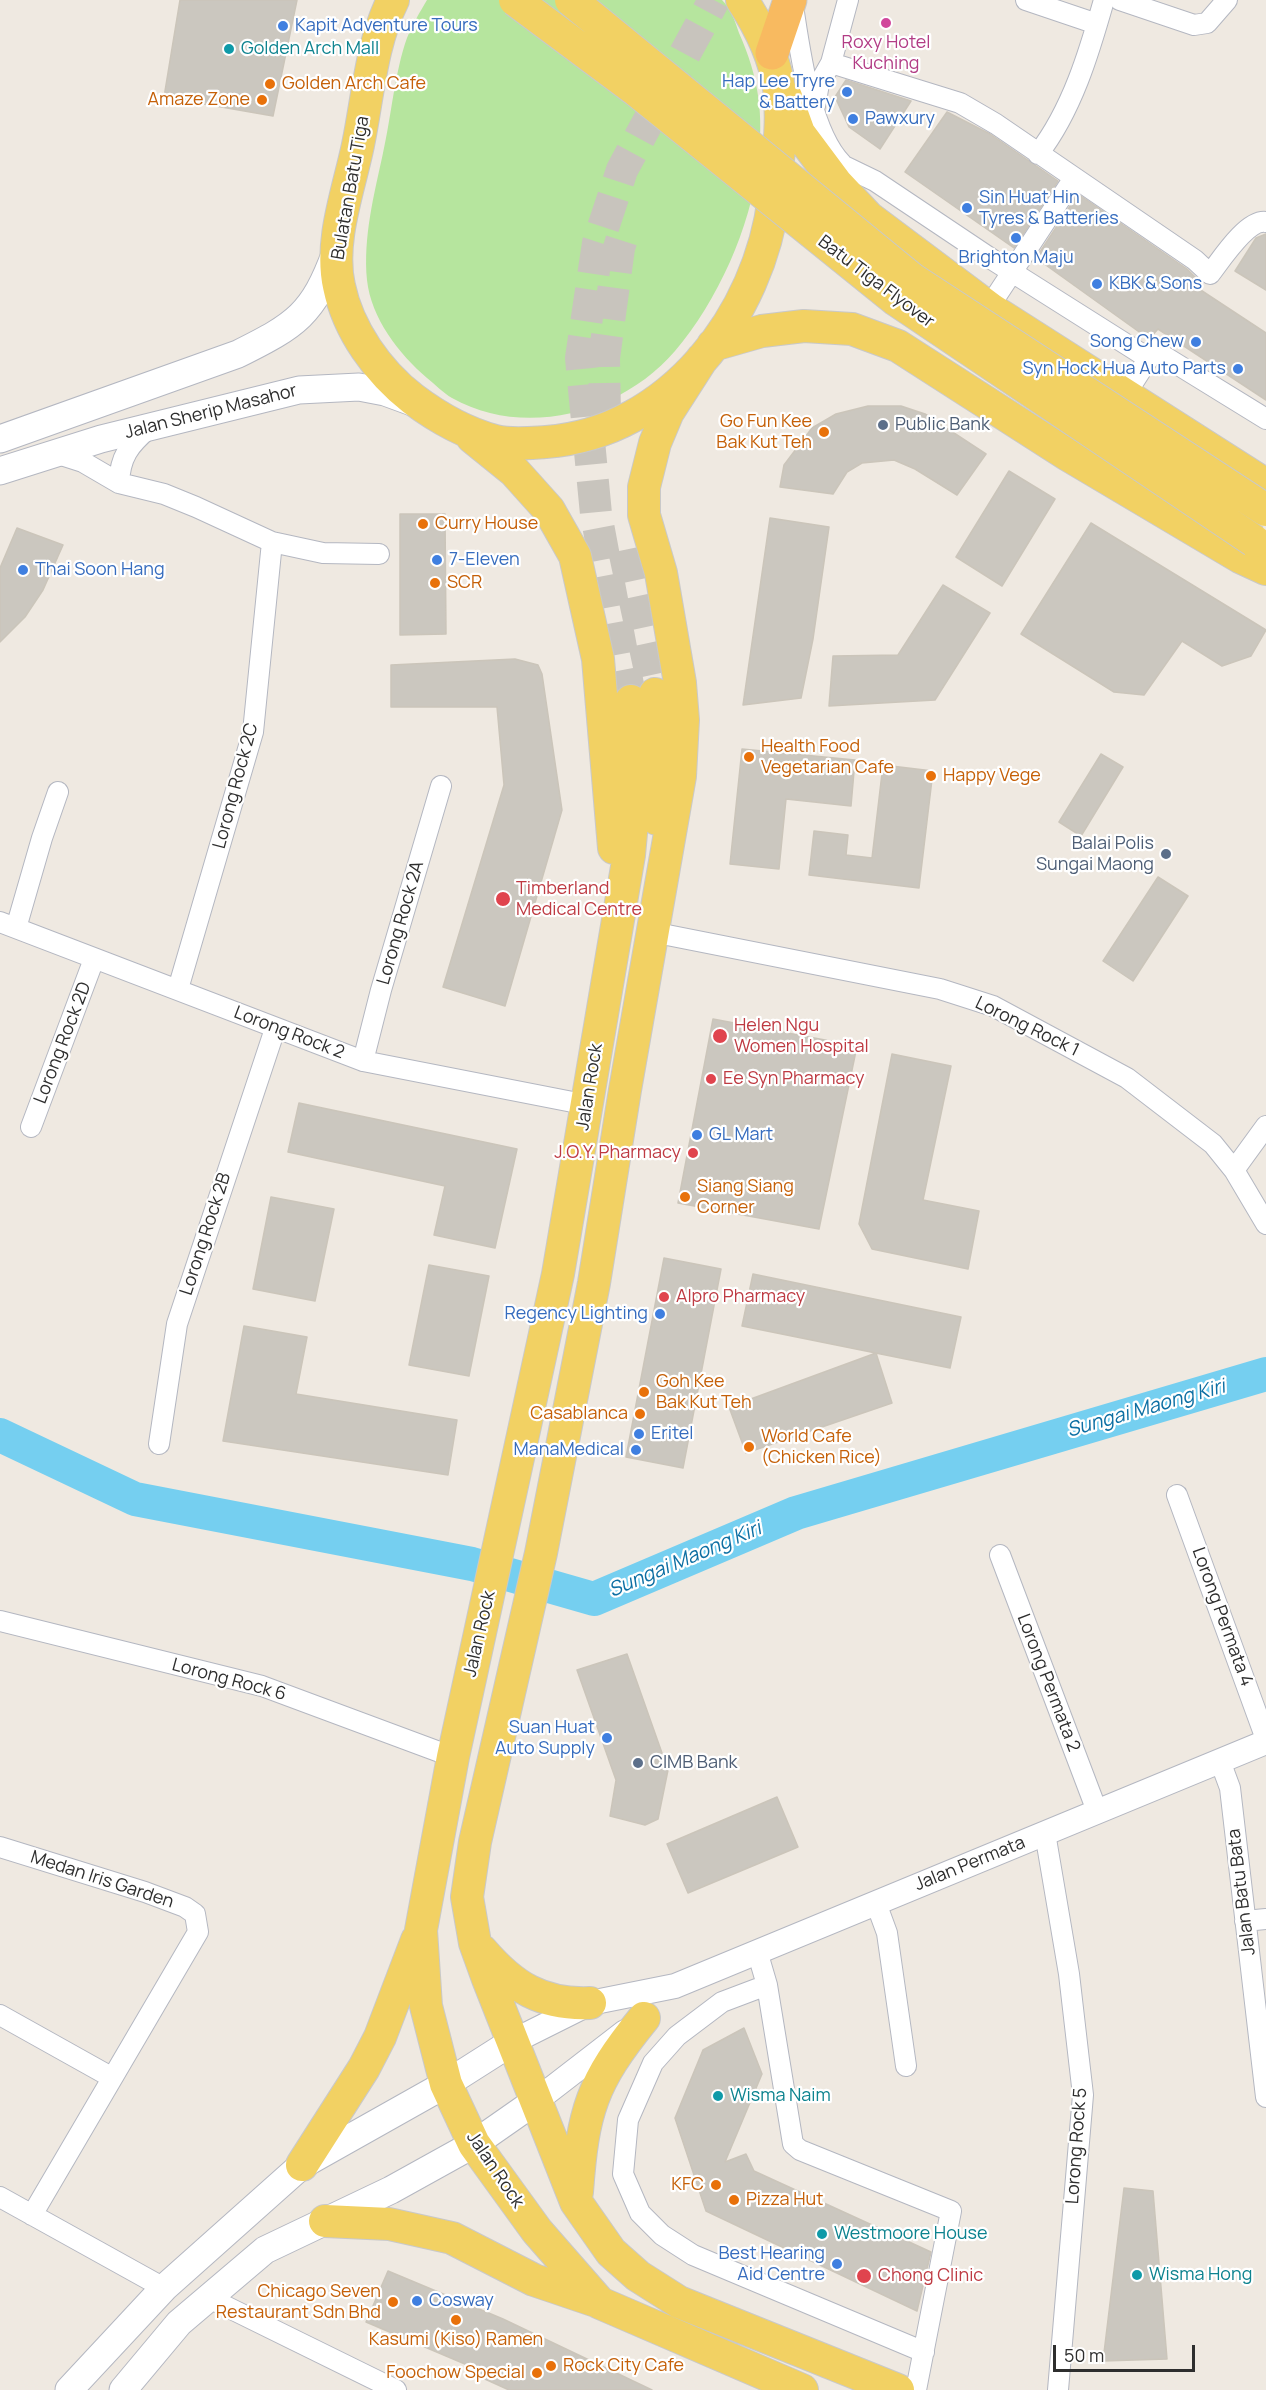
<!DOCTYPE html>
<style>
body{margin:0}
#map{position:relative;width:1266px;height:2390px;overflow:hidden;background:#efe9e1;font-family:Manrope,sans-serif}
canvas{display:block}
.scale{position:absolute;left:1053px;top:2345px;width:142px;height:27px;box-sizing:border-box;border:3px solid #2e2e2e;border-top:0;padding-left:8px;font-size:18px;line-height:21px;white-space:nowrap;color:#2e2e2e;-webkit-text-stroke:4px #fff;paint-order:stroke}
</style>
<div id="map">
<canvas width="1266" height="2390"></canvas>
<div class="scale">50 m</div>
</div>
<script>
const g = document.querySelector('canvas').getContext('2d');
g.lineJoin = 'round';
function fillPath(path, color) { g.fillStyle = color; g.fill(path, 'evenodd'); }
function trace(path, color, width, dash) { g.strokeStyle = color; g.lineWidth = width; g.lineCap = dash ? 'butt' : 'round'; g.setLineDash(dash || []); g.stroke(path); }
function label(font, color, halo, rows, align = 'center') {
  g.font = font + ' Manrope,sans-serif'; g.lineWidth = 4.5; g.setLineDash([]); g.textBaseline = 'middle'; g.strokeStyle = halo; g.fillStyle = color; for (const [text, x, y, turn = 0] of rows) {
    g.save(); g.translate(x, y); g.rotate((+turn || 0) * Math.PI / 180); g.textAlign = isNaN(turn) ? turn : align; if (halo) g.strokeText(text, 0, 0); g.fillText(text, 0, 0); g.restore();
  }
}
const green = new Path2D(`
 M 427,0 L 722,0 C 731,9 735,21 739,33 C 759,78 764,114 758,163 C 751,227 717,302 675,351 C 622,413 525,439 452,398 C 443,393 435,384 427,378 C 399,354 371,318 367,280 C 363,237 374,195 383,153 C 391,118 395,71 407,38 C 412,25 420,12 427,0 Z`);
const river = new Path2D(`
 M 0,1435 L 135,1499 L 472,1564 L 594,1599 L 796,1513 L 1266,1374`);
const building = new Path2D(`
 M 180,0 L 297,0 L 273,116 L 164,97 Z
 M 846,80 L 911,101 L 880,149 L 849,127 L 835,97 Z
 M 947,112 L 990,134 L 1058,181 L 1014,248 L 905,172 Z
 M 1078,194 L 1187,269 L 1195,277 L 1190,283 L 1266,333 L 1266,400 L 1158,329 L 1149,339 L 1036,258 Z
 M 1266,234 L 1266,290 L 1235,271 L 1256,238 Z
 M 868,406 L 901,406 L 925,414 L 986,454 L 957,495 L 915,469 L 894,460 L 862,463 L 847,472 L 833,494 L 780,487 L 784,465 L 812,428 L 836,414 Z
 M 1009,471 L 1055,499 L 1002,586 L 956,557 Z
 M 400,514 L 445,514 L 446,634 L 400,635 Z
 M 770,518 L 829,527 L 813,639 L 801,698 L 743,705 Z
 M 1091,523 L 1266,630 L 1251,656 L 1222,666 L 1182,641 L 1144,695 L 1114,692 L 1021,634 Z
 M 17,528 L 63,545 L 43,590 L 25,617 L 0,642 L 0,568 Z
 M 943,585 L 990,613 L 935,700 L 829,706 L 833,656 L 898,655 Z
 M 515,659 L 538,665 L 542,674 L 562,810 L 505,1006 L 443,987 L 504,785 L 497,707 L 391,707 L 391,665 Z
 M 742,749 L 855,760 L 851,806 L 786,799 L 779,869 L 730,864 Z
 M 1101,754 L 1123,767 L 1081,836 L 1059,822 Z
 M 883,765 L 933,771 L 919,888 L 809,875 L 814,831 L 848,835 L 846,855 L 872,858 Z
 M 1158,877 L 1188,896 L 1133,981 L 1103,961 Z
 M 713,1019 L 857,1046 L 819,1229 L 678,1203 Z
 M 892,1054 L 951,1066 L 923,1200 L 979,1211 L 968,1269 L 872,1249 L 859,1224 Z
 M 299,1103 L 517,1149 L 495,1248 L 434,1235 L 445,1186 L 288,1152 Z
 M 271,1197 L 334,1209 L 315,1301 L 253,1289 Z
 M 664,1258 L 721,1269 L 683,1468 L 626,1457 Z
 M 429,1265 L 489,1276 L 469,1376 L 409,1365 Z
 M 753,1274 L 961,1317 L 950,1368 L 742,1326 Z
 M 244,1326 L 307,1337 L 296,1394 L 457,1420 L 448,1475 L 223,1441 Z
 M 876,1353 L 892,1403 L 746,1453 L 729,1407 Z
 M 627,1654 L 668,1770 L 658,1819 L 645,1825 L 610,1816 L 616,1780 L 577,1670 Z
 M 777,1797 L 798,1847 L 688,1893 L 667,1844 Z
 M 744,2028 L 762,2074 L 725,2162 L 746,2154 L 754,2171 L 931,2252 L 917,2311 L 706,2211 L 675,2118 L 703,2050 Z
 M 1124,2188 L 1153,2191 L 1167,2359 L 1103,2361 Z
 M 388,2271 L 503,2319 L 652,2390 L 509,2390 L 476,2375 L 479,2370 L 366,2322 Z`);
const primaryTunnel = new Path2D(`
 M 605,415 L 604,358 L 619,248 L 624,232
 M 624,550 L 655,694
 M 631,701 L 596,514 L 581,358 L 598,243 L 622,170 L 714,0`);
const minor = new Path2D(`
 M 1026,0 L 1097,24
 M 1120,0 L 1194,25 L 1207,23 L 1227,0
 M 793,6 C 800,51 810,131 842,164
 M 831,63 L 960,103 L 996,124 L 1195,260 L 1210,274 C 1221,260 1247,219 1266,222
 M 815,106 L 819,84 L 831,63 L 848,0
 M 1038,154 C 1072,110 1089,53 1104,0
 M 842,165 L 875,181 L 993,260 L 1148,358
 M 989,307 L 1074,178
 M 1125,395 L 1154,350 L 1266,419
 M 55,453 L 83,462 L 119,483 L 164,494 L 196,507 L 272,542 L 323,553 L 379,554
 M 119,483 C 120,457 129,445 149,428
 M 0,922 L 363,1061 L 588,1105
 M 16,928 L 42,838 L 58,792
 M 652,932 L 940,989 L 993,1006 L 1127,1078 L 1213,1144 L 1234,1170 L 1266,1224
 M 178,989 L 253,732 L 272,542
 M 363,1061 L 381,990 L 441,786
 M 31,1127 L 94,959
 M 1234,1170 L 1266,1126
 M 159,1444 L 177,1324 L 275,1029
 M 1177,1495 L 1266,1739
 M 1000,1555 L 1097,1811
 M 0,1621 L 262,1686 L 453,1757
 M 1220,1761 L 1230,1788 L 1266,2097
 M 1045,1833 L 1069,1974 L 1083,2095 L 1058,2390
 M 0,1847 L 145,1892 L 185,1907 L 195,1914 L 198,1932 L 32,2215
 M 876,1903 L 887,1933 L 906,2066
 M 1245,1921 L 1266,1919
 M 757,1951 L 767,1985 L 793,2144 L 800,2150 L 951,2211 L 916,2390
 M 767,1985 L 722,2002 L 677,2036 L 653,2063 L 628,2120 L 623,2174 L 640,2213 L 662,2235 L 693,2255 L 924,2352
 M 0,2015 L 111,2077
 M 0,2197 L 164,2288
 M 207,2297 L 396,2390`);
const tertiary = new Path2D(`
 M 512,2042 L 590,2003 L 675,1986 L 1266,1742
 M 537,2100 L 625,2032`);
const secondary = new Path2D(`
 M 0,439 L 238,354 C 296,325 313,315 336,252
 M 0,471 L 101,439 L 299,390 L 359,387 L 385,392 L 415,403
 M 69,2390 L 164,2288 L 302,2165 L 446,2084 L 512,2042
 M 123,2390 L 179,2323 L 265,2250 L 391,2190 L 474,2144 L 537,2100`);
const primary = new Path2D(`
 M 393,0 C 371,44 368,97 358,145 C 349,189 329,241 339,286 C 348,330 378,372 413,399 C 437,417 465,433 495,441 C 511,445 529,443 546,442 C 670,433 760,315 774,197 C 783,113 791,74 742,0
 M 786,97 L 799,133 L 837,184 L 868,217 L 992,310 L 1266,485
 M 713,345 L 762,331 L 804,326 L 852,329 L 898,346 L 1068,455 L 1240,557 L 1266,569
 M 702,359 L 668,412 L 655,443 L 644,487 L 644,515 L 661,573 L 680,683 L 683,720 L 680,776 L 625,1090 L 594,1283 L 541,1553 L 475,1842 L 467,1897 L 475,1943 L 488,1979 L 576,2202 L 611,2252 L 638,2276 L 679,2302 L 898,2390
 M 472,437 L 514,471 L 549,510 L 575,556 L 598,659 L 614,848
 M 655,694 L 659,742 L 657,819
 M 631,701 L 636,778 L 629,855 L 558,1274 L 453,1757 L 421,1930 L 426,2006 L 446,2084 L 474,2144 L 537,2231 L 600,2303 L 802,2390
 M 482,1951 C 513,1987 542,2005 590,2003
 M 302,2165 L 364,2068 L 380,2037 L 417,1940
 M 577,2192 C 583,2111 591,2083 644,2018
 M 325,2221 L 389,2224 L 452,2238 L 534,2280 L 599,2302`);
const trunk = new Path2D(`
 M 772,53 L 790,0`);
const primaryBridge = new Path2D(`
 M 515,0 L 637,91 L 896,300 L 1254,541
 M 571,0 L 912,279 L 1266,510`);
const markers = [
 [886,23,6,"#d1479c"],
 [283,26,6,"#3f7fe0"],
 [229,49,6,"#0f9aa8"],
 [270,84,6,"#e8710a"],
 [847,92,6,"#3f7fe0"],
 [262,100,6,"#e8710a"],
 [853,119,6,"#3f7fe0"],
 [967,208,6,"#3f7fe0"],
 [1016,238,6,"#3f7fe0"],
 [1097,284,6,"#3f7fe0"],
 [1196,342,6,"#3f7fe0"],
 [1238,369,6,"#3f7fe0"],
 [883,425,6,"#5c6f8a"],
 [824,432,6,"#e8710a"],
 [423,524,6,"#e8710a"],
 [437,560,6,"#3f7fe0"],
 [23,570,6,"#3f7fe0"],
 [435,583,6,"#e8710a"],
 [749,757,6,"#e8710a"],
 [931,776,6,"#e8710a"],
 [1166,854,6,"#5c6f8a"],
 [503,899,8,"#e0444e"],
 [720,1036,8,"#e0444e"],
 [711,1079,6,"#e0444e"],
 [697,1135,6,"#3f7fe0"],
 [693,1153,6,"#e0444e"],
 [685,1197,6,"#e8710a"],
 [664,1297,6,"#e0444e"],
 [660,1314,6,"#3f7fe0"],
 [644,1392,6,"#e8710a"],
 [640,1414,6,"#e8710a"],
 [639,1434,6,"#3f7fe0"],
 [749,1447,6,"#e8710a"],
 [636,1450,6,"#3f7fe0"],
 [607,1738,6,"#3f7fe0"],
 [638,1763,6,"#5c6f8a"],
 [718,2096,6,"#0f9aa8"],
 [716,2185,6,"#e8710a"],
 [734,2200,6,"#e8710a"],
 [822,2234,6,"#0f9aa8"],
 [837,2264,6,"#3f7fe0"],
 [1137,2275,6,"#0f9aa8"],
 [864,2276,8,"#e0444e"],
 [417,2301,6,"#3f7fe0"],
 [393,2302,6,"#e8710a"],
 [456,2320,6,"#e8710a"],
 [551,2366,6,"#e8710a"],
 [537,2373,6,"#e8710a"]
];
const shopNames = [
 ["Kapit Adventure Tours",295,26],
 ["Hap Lee Tryre",835,82,"right"],
 ["& Battery",835,103,"right"],
 ["Pawxury",865,119],
 ["Sin Huat Hin",979,198],
 ["Tyres & Batteries",979,219],
 ["Brighton Maju",1016,258,"center"],
 ["KBK & Sons",1109,284],
 ["Song Chew",1184,342,"right"],
 ["Syn Hock Hua Auto Parts",1226,369,"right"],
 ["7-Eleven",449,560],
 ["Thai Soon Hang",35,570],
 ["GL Mart",709,1135],
 ["Regency Lighting",648,1314,"right"],
 ["Eritel",651,1434],
 ["ManaMedical",624,1450,"right"],
 ["Suan Huat",595,1728,"right"],
 ["Auto Supply",595,1749,"right"],
 ["Best Hearing",825,2254,"right"],
 ["Aid Centre",825,2275,"right"],
 ["Cosway",429,2301]
];
const hotelNames = [
 ["Roxy Hotel",886,43],
 ["Kuching",886,64]
];
const cultureNames = [
 ["Golden Arch Mall",241,49],
 ["Wisma Naim",730,2096],
 ["Westmoore House",834,2234],
 ["Wisma Hong",1149,2275]
];
const foodNames = [
 ["Golden Arch Cafe",282,84],
 ["Amaze Zone",250,100,"right"],
 ["Go Fun Kee",812,422,"right"],
 ["Bak Kut Teh",812,443,"right"],
 ["Curry House",435,524],
 ["SCR",447,583],
 ["Health Food",761,747],
 ["Vegetarian Cafe",761,768],
 ["Happy Vege",943,776],
 ["Siang Siang",697,1187],
 ["Corner",697,1208],
 ["Goh Kee",656,1382],
 ["Bak Kut Teh",656,1403],
 ["Casablanca",628,1414,"right"],
 ["World Cafe",761,1437],
 ["(Chicken Rice)",761,1458],
 ["KFC",704,2185,"right"],
 ["Pizza Hut",746,2200],
 ["Chicago Seven",381,2292,"right"],
 ["Restaurant Sdn Bhd",381,2313,"right"],
 ["Kasumi (Kiso) Ramen",456,2340,"center"],
 ["Rock City Cafe",563,2366],
 ["Foochow Special",525,2373,"right"]
];
const streetNames = [
 ["Bulatan Batu Tiga",351,188,-80],
 ["Batu Tiga Flyover",876,282,37],
 ["Jalan Sherip Masahor",211,412,-14],
 ["Lorong Rock 2C",236,786,-75],
 ["Lorong Rock 2A",401,923,-74],
 ["Lorong Rock 1",1027,1027,26],
 ["Lorong Rock 2",289,1033,21],
 ["Lorong Rock 2D",63,1043,-69],
 ["Jalan Rock",590,1087,-81],
 ["Lorong Rock 2B",206,1234,-72],
 ["Lorong Permata 4",1222,1617,70],
 ["Jalan Rock",480,1634,-77],
 ["Lorong Rock 6",229,1680,15],
 ["Lorong Permata 2",1048,1683,69],
 ["Jalan Permata",970,1864,-22],
 ["Medan Iris Garden",102,1880,18],
 ["Jalan Batu Bata",1242,1892,-97],
 ["Lorong Rock 5",1077,2146,-86],
 ["Jalan Rock",495,2170,56]
];
const serviceNames = [
 ["Public Bank",895,425],
 ["Balai Polis",1154,844,"right"],
 ["Sungai Maong",1154,865,"right"],
 ["CIMB Bank",650,1763]
];
const healthNames = [
 ["Timberland",516,889],
 ["Medical Centre",516,910],
 ["Helen Ngu",734,1026],
 ["Women Hospital",734,1047],
 ["Ee Syn Pharmacy",723,1079],
 ["J.O.Y. Pharmacy",681,1153,"right"],
 ["Alpro Pharmacy",676,1297],
 ["Chong Clinic",878,2276]
];
const waterNames = [
 ["Sungai Maong Kiri",1146,1409,-16],
 ["Sungai Maong Kiri",685,1560,-23]
];
fillPath(green, '#b6e59e');
trace(river, '#75cff0', 34);
fillPath(building, '#cbc7bf');
trace(building, '#cbc5ba', 1.5);
trace(primaryTunnel, '#c8c4bd', 32, [32, 16]);
trace(minor, '#b4b7c1', 22);
trace(tertiary, '#b4b7c1', 26);
trace(secondary, '#b4b7c1', 29);
trace(primary, '#c9c9c9', 34);
trace(trunk, '#c9c9c9', 35);
trace(minor, '#fff', 20);
trace(tertiary, '#fff', 24);
trace(secondary, '#fff', 27);
trace(primary, '#f2d163', 32);
trace(trunk, '#f8ba60', 33);
trace(primaryBridge, '#c9c9c9', 34, []);
trace(primaryBridge, '#f2d163', 32);
for (const [x, y, r, color] of markers) { const dot = new Path2D(); dot.arc(x, y, r, 0, 2 * Math.PI); g.fillStyle = color; g.fill(dot); trace(dot, '#fff', 2); }
label('18px', '#366cbe', '#fff', shopNames, 'left');
label('18px', '#b23c85', '#fff', hotelNames);
label('18px', '#0d838f', '#fff', cultureNames, 'left');
label('18px', '#c56008', '#fff', foodNames, 'left');
label('18px', '#2e2e2e', '#fff', streetNames);
label('18px', '#4e5e75', '#fff', serviceNames, 'left');
label('18px', '#be3a42', '#fff', healthNames, 'left');
label('italic 20px', '#0d6fa3', '#fff', waterNames);
</script>
